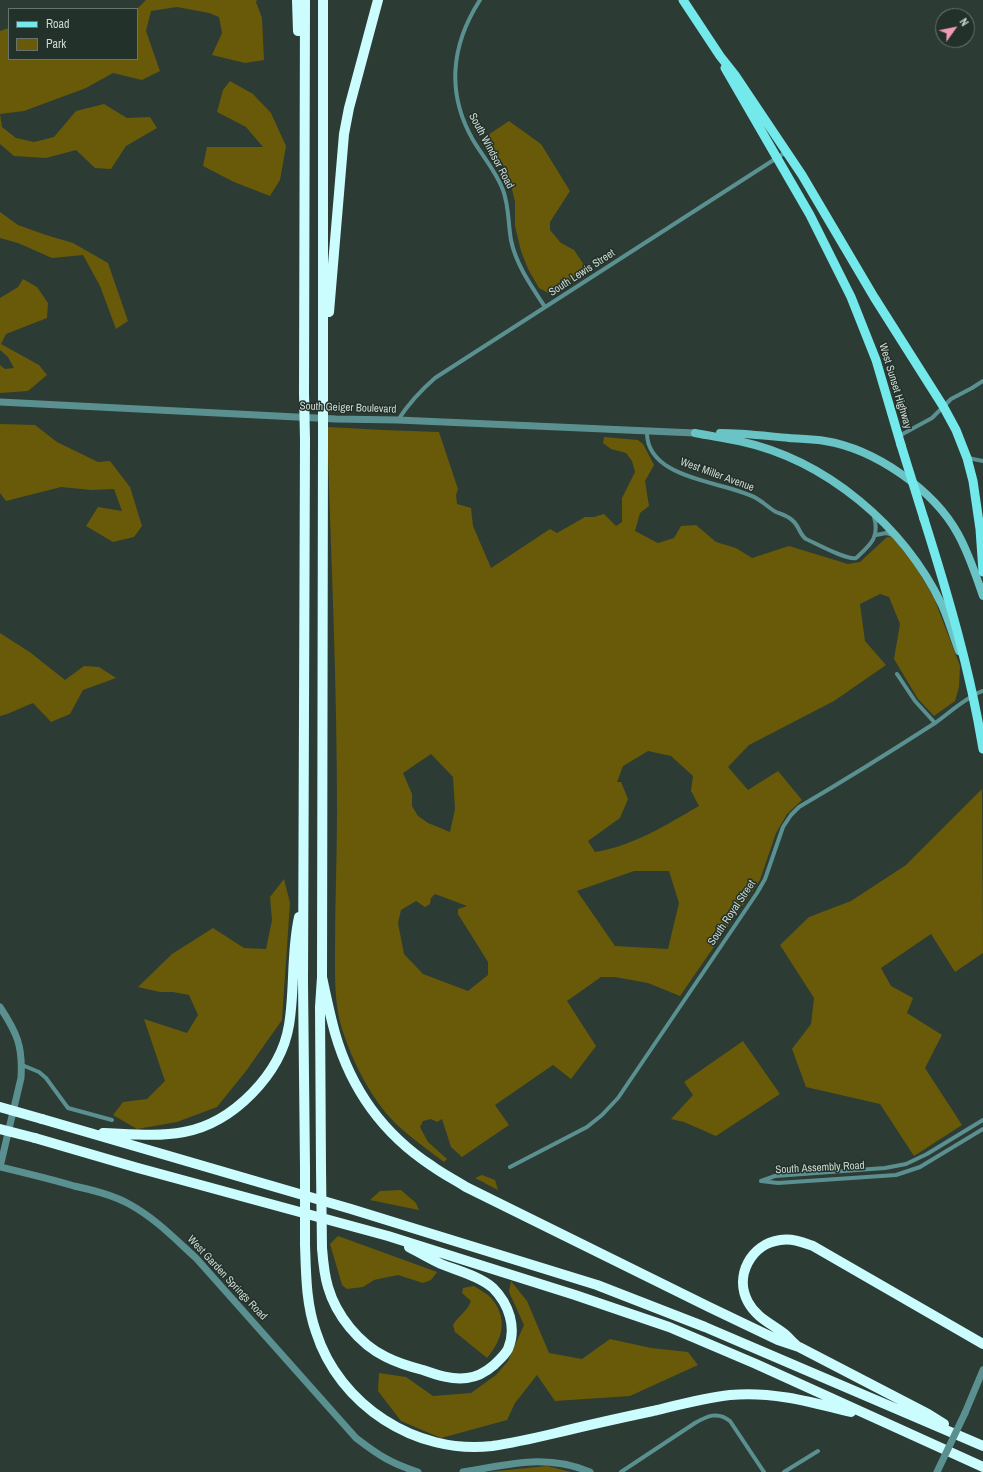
<!DOCTYPE html>
<style>
body{margin:0}
#map{position:relative;width:983px;height:1472px;overflow:hidden;background:#2c3b34;font-family:"Archivo Narrow",sans-serif}
canvas{display:block}
.legend{position:absolute;left:8px;top:8px;width:130px;height:52px;box-sizing:border-box;background:#22312a;border:1px solid #67736d;margin:0;padding:5px 7px;list-style:none;font-size:12px;color:#ced7d2}
.legend li{display:flex;align-items:center;gap:8px;height:20px}
.legend b{width:20px;border:1px solid #67736d}
.north{position:absolute;left:935px;top:8px;width:40px;height:40px;box-sizing:border-box;background:#22312a;border:1px solid #67736d;border-radius:50%;rotate:57deg;font-size:11px;font-weight:700;line-height:16px;text-align:center;color:#ced7d2}
.north::after{content:'';display:block;margin:auto;width:14px;height:18px;background:#f09ab6;clip-path:polygon(50% 0,100% 100%,50% 72%,0 100%)}
</style>
<div id="map">
<canvas width="983" height="1472"></canvas>
<ul class="legend">
<li><b style="height:5px;background:#73e9ec"></b>Road</li>
<li><b style="height:11px;background:#685a08"></b>Park</li>
</ul>
<div class="north">N</div>
</div>
<script>
const g = document.querySelector('canvas').getContext('2d');
g.lineJoin = 'round';
function fillPath(path, color) { g.fillStyle = color; g.fill(path, 'evenodd'); }
function trace(path, color, width, dash) { g.strokeStyle = color; g.lineWidth = width; g.lineCap = dash ? 'butt' : 'round'; g.setLineDash(dash || []); g.stroke(path); }
function label(font, color, halo, rows, align = 'center') {
  g.font = font + ' "Archivo Narrow",sans-serif'; g.lineWidth = 3; g.setLineDash([]); g.textBaseline = 'middle'; g.strokeStyle = halo; g.fillStyle = color; for (const [text, x, y, turn = 0] of rows) {
    g.save(); g.translate(x, y); g.rotate((+turn || 0) * Math.PI / 180); g.textAlign = isNaN(turn) ? turn : align; if (halo) g.strokeText(text, 0, 0); g.fillText(text, 0, 0); g.restore();
  }
}
const green = new Path2D(`
 M 146,0 L 257,0 L 256,2 L 262,18 L 264,60 L 245,63 L 212,55 L 222,33 L 219,17 L 209,13 L 177,7 L 151,11 L 146,31 L 160,71 L 142,80 L 113,73 L 86,88 L 24,111 L 0,114 L 2,127 L 16,138 L 34,142 L 54,137 L 76,111 L 104,104 L 127,118 L 150,117 L 157,128 L 126,146 L 111,169 L 95,168 L 76,150 L 46,158 L 14,156 L 0,144 L 0,31 L 9,28 L 9,59 L 137,59 L 137,9 Z
 M 230,81 L 253,94 L 271,113 L 286,146 L 280,180 L 270,196 L 234,182 L 203,166 L 207,147 L 263,147 L 246,127 L 217,112 L 223,90 Z
 M 509,121 L 541,144 L 570,191 L 550,222 L 550,230 L 561,243 L 574,250 L 584,265 L 581,274 L 550,294 L 539,288 L 528,269 L 521,251 L 515,226 L 515,202 L 511,185 L 502,163 L 487,146 L 482,139 Z
 M 0,212 L 18,225 L 46,235 L 73,243 L 108,263 L 128,321 L 116,329 L 100,286 L 83,255 L 52,258 L 18,243 L 0,238 Z
 M 23,279 L 37,287 L 48,303 L 47,318 L 6,334 L 1,344 L 39,365 L 47,375 L 28,391 L 0,393 L 0,365 L 5,369 L 14,368 L 8,357 L 0,350 L 0,298 L 18,287 Z
 M 0,424 L 35,425 L 57,442 L 98,462 L 110,461 L 130,487 L 142,526 L 134,537 L 113,542 L 86,526 L 98,507 L 122,511 L 114,489 L 92,490 L 61,487 L 6,501 L 0,493 Z
 M 327,427 C 365,429 402,431 439,432 L 458,489 L 456,495 L 457,504 L 471,508 L 473,526 L 491,568 L 550,529 L 557,533 L 585,517 L 594,517 L 604,514 L 616,526 L 622,522 L 622,498 L 635,472 L 632,461 L 626,453 L 611,449 L 603,443 L 604,437 L 638,440 L 643,444 L 654,465 L 645,481 L 649,506 L 640,513 L 635,531 L 658,543 L 674,538 L 681,526 L 696,525 L 716,542 L 736,548 L 752,558 L 789,546 L 848,564 L 860,562 L 887,537 L 892,537 L 914,564 L 934,598 L 960,666 L 959,687 L 955,701 L 934,716 L 918,699 L 894,659 L 900,624 L 889,597 L 880,594 L 860,604 L 865,641 L 886,665 L 834,701 L 749,745 L 728,767 L 748,790 L 778,771 L 802,800 L 787,814 L 776,833 L 760,880 L 680,996 L 648,983 L 615,977 L 601,977 L 567,1001 L 596,1046 L 571,1079 L 553,1065 L 495,1105 L 509,1125 L 462,1157 L 451,1147 L 442,1119 L 437,1122 L 431,1119 L 423,1121 L 420,1127 L 428,1142 L 447,1159 L 444,1162 C 427,1149 410,1137 395,1123 C 370,1097 353,1063 342,1029 C 334,1003 335,975 335,948 C 335,902 337,857 337,812 C 337,684 331,555 327,427 ZM 648,751 L 671,756 L 693,776 L 691,791 L 699,806 C 666,825 633,846 595,852 L 588,841 L 620,818 L 628,799 L 621,782 L 617,782 L 623,766 ZM 431,754 L 453,777 L 455,809 L 450,832 L 428,823 L 418,816 L 412,806 L 412,794 L 403,773 ZM 634,871 L 669,871 L 679,903 L 668,949 L 615,946 L 577,891 ZM 435,894 L 467,906 L 458,909 L 458,914 L 488,962 L 488,975 L 468,991 L 423,974 L 404,954 L 398,923 L 401,910 L 416,901 L 425,907 L 430,904 L 431,898 Z
 M 0,633 L 31,653 L 65,680 L 84,666 L 99,667 L 116,678 L 83,690 L 70,714 L 51,722 L 33,703 L 7,714 L 0,716 Z
 M 982,789 L 983,953 L 955,972 L 931,934 L 881,968 L 891,986 L 913,998 L 907,1013 L 942,1035 L 925,1068 L 962,1125 L 914,1156 L 880,1104 L 806,1087 L 792,1049 L 811,1024 L 814,998 L 780,945 L 809,917 L 851,901 L 906,865 Z
 M 284,879 L 290,903 L 282,1020 L 246,1071 L 217,1107 L 177,1122 L 137,1129 L 113,1115 L 123,1102 L 147,1099 L 165,1081 L 144,1019 L 187,1033 L 198,1015 L 189,995 L 173,992 L 160,992 L 138,987 L 172,954 L 213,928 L 244,948 L 266,949 L 272,920 L 270,897 Z
 M 743,1041 L 780,1094 L 716,1136 L 684,1122 L 671,1119 L 693,1095 L 684,1082 Z
 M 482,1175 L 495,1180 L 498,1190 L 475,1178 Z
 M 401,1190 L 416,1203 L 419,1210 L 370,1200 L 380,1191 Z
 M 338,1236 L 437,1272 L 431,1280 L 423,1283 L 398,1275 L 374,1280 L 363,1287 L 347,1289 L 342,1285 L 330,1244 Z
 M 511,1281 L 527,1301 L 549,1353 L 582,1359 L 610,1339 L 651,1348 L 688,1352 L 698,1365 L 630,1396 L 555,1401 L 537,1375 L 515,1403 L 507,1420 L 441,1438 L 401,1421 L 378,1391 L 379,1373 L 406,1377 L 433,1396 L 471,1393 L 496,1375 L 508,1361 L 524,1325 L 509,1292 Z
 M 474,1286 C 480,1290 488,1294 492,1299 C 508,1319 503,1339 487,1358 L 455,1332 L 453,1325 C 458,1316 467,1312 471,1301 L 462,1293 L 463,1288 Z
 M 547,1466 L 571,1472 L 487,1472 Z`);
const minor = new Path2D(`
 M 480,0 C 451,45 446,93 473,140 C 483,157 496,171 503,190 C 509,206 508,223 511,240 C 516,265 532,287 545,307
 M 398,420 C 409,403 420,391 435,378 L 786,152
 M 647,431 C 645,480 725,481 756,498 C 763,502 769,508 776,512 C 781,514 788,516 792,520 C 799,525 799,534 806,539 C 817,544 846,560 856,558 C 870,545 880,538 874,517
 M 899,436 L 932,418 L 951,399 L 972,388 L 983,381
 M 968,458 L 983,461
 M 876,535 L 886,533 L 893,535
 M 897,674 L 915,701 L 935,723
 M 22,1065 L 39,1072 L 46,1078 L 68,1108 L 112,1120
 M 983,1120 L 927,1154 L 906,1164 L 885,1168 L 775,1176 L 761,1181 L 778,1183 L 896,1175 L 920,1167 L 983,1129
 M 510,1167 L 587,1127 L 602,1115 L 618,1098 L 757,893 L 765,879 L 783,827 L 791,815 L 799,807 C 845,780 890,752 935,723 C 948,714 969,695 983,691
 M 621,1472 L 695,1423 C 707,1416 718,1411 730,1421 L 764,1472
 M 784,1472 L 818,1451`);
const tertiary = new Path2D(`
 M 0,402 L 336,419 L 398,420 L 695,433
 M 0,1007 C 17,1033 23,1046 21,1078 L 0,1167
 M 0,1167 C 25,1173 50,1179 74,1186 C 93,1190 113,1195 129,1204 C 155,1218 175,1239 196,1258 L 356,1438 C 378,1455 392,1464 418,1472
 M 965,1413 L 983,1370
 M 463,1472 C 508,1465 545,1453 590,1472`);
const secondary = new Path2D(`
 M 695,433 C 710,436 725,438 739,441 C 827,460 904,526 942,605 C 949,620 953,636 959,651
 M 720,433 C 743,433 766,436 789,438 C 801,439 813,439 825,441 C 875,449 934,490 958,534 C 969,554 976,575 983,596`);
const primary = new Path2D(`
 M 683,0 L 720,56 L 735,75 L 802,175 L 874,297 L 943,406 L 956,430 L 967,458 L 973,481 L 980,529 L 983,572
 M 725,68 L 810,215 L 851,297 L 876,360 L 901,445
 M 924,519 C 948,595 970,670 983,749`);
const motorway = new Path2D(`
 M 297,0 L 298,31
 M 329,312 L 344,134 L 349,108 L 378,0
 M 323,391 L 323,0
 M 304,393 L 305,0
 M 305,440 L 303,982 L 305,1168
 M 322,977 C 326,996 330,1015 335,1033 C 351,1089 383,1134 432,1166 C 443,1174 455,1180 466,1187 L 709,1307 L 778,1340 L 799,1347 L 928,1414 L 944,1424
 M 42,1119 L 351,1209 L 597,1285 L 705,1327 L 983,1446
 M 103,1133 C 130,1134 157,1137 184,1132 C 233,1123 281,1074 289,1025 C 295,989 291,953 299,917
 M 35,1138 L 138,1168 L 388,1236 L 575,1295 L 669,1327 L 756,1364 L 983,1467
 M 321,1168 L 320,1007 L 322,977 L 323,440
 M 305,1244 C 306,1274 306,1304 316,1332 C 339,1405 416,1455 492,1446 C 513,1443 535,1438 556,1433 C 588,1425 620,1418 653,1411 C 678,1405 704,1398 730,1395 C 772,1391 811,1402 851,1412
 M 322,1248 C 323,1261 324,1274 328,1287 C 336,1315 359,1344 386,1357 C 398,1363 411,1367 423,1370 C 437,1375 452,1380 467,1378 C 477,1377 487,1371 494,1365 C 499,1360 505,1355 508,1349 C 517,1328 509,1304 493,1288 C 479,1276 458,1271 441,1264 C 430,1259 420,1253 409,1247
 M 796,1345 C 791,1341 787,1335 782,1332 C 770,1323 756,1317 748,1302 C 734,1276 751,1244 780,1240 C 792,1238 802,1242 813,1246 L 983,1344`);
const tertiaryBridge = new Path2D(`
 M 937,1472 L 965,1413`);
const primaryBridge = new Path2D(`
 M 901,445 L 924,519`);
const motorwayBridge = new Path2D(`
 M 323,391 L 323,440
 M 304,393 L 305,440
 M 0,1107 L 42,1119
 M 0,1129 L 35,1138
 M 321,1168 L 322,1248
 M 305,1244 L 305,1168`);
const streetNames = [
 ["South Windsor Road",491,151,62],
 ["South Lewis Street",582,273,-33],
 ["West Sunset Highway",895,386,73],
 ["South Geiger Boulevard",348,408,2],
 ["West Miller Avenue",717,475,20],
 ["South Royal Street",732,913,-56],
 ["South Assembly Road",820,1168,-3],
 ["West Garden Springs Road",227,1278,47]
];
fillPath(green, '#685a08');
trace(minor, '#5b9091', 4);
trace(tertiary, '#5b9091', 7);
trace(secondary, '#6ac3c4', 8);
trace(primary, '#73e9ec', 9);
trace(motorway, '#ccfdfe', 10);
trace(tertiaryBridge, '#5b9091', 7);
trace(primaryBridge, '#73e9ec', 9);
trace(motorwayBridge, '#ccfdfe', 10);
label('11px', '#ced7d2', '#22312a', streetNames);
</script>
